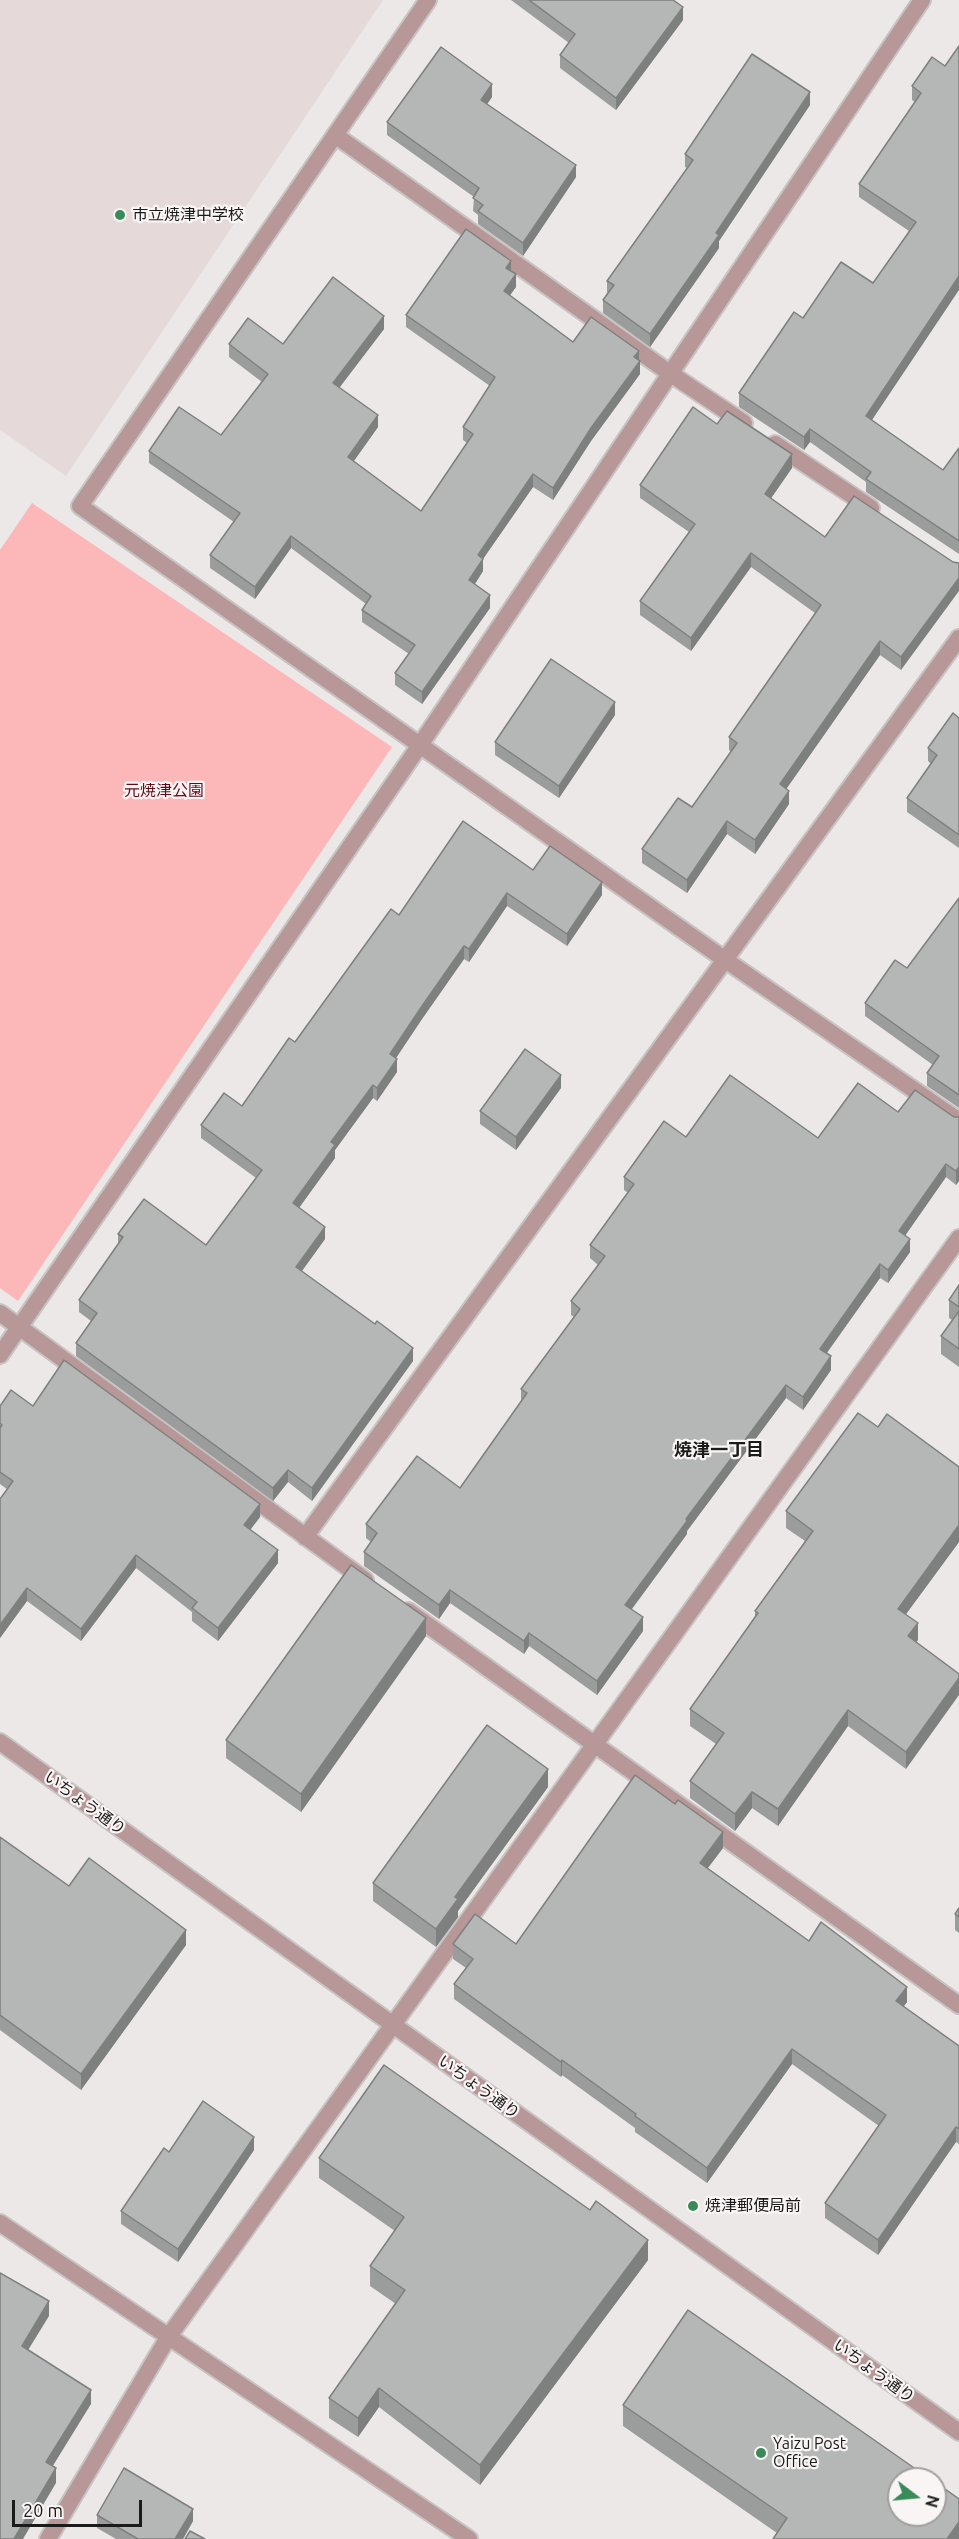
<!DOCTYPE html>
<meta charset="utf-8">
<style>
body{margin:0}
#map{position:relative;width:959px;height:2539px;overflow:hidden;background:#ece8e8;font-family:Ubuntu,sans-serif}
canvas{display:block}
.north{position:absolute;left:887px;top:2467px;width:60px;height:60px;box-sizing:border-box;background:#f9f5f5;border:2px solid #a19e9e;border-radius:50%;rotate:106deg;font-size:16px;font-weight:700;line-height:24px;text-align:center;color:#1c1b1b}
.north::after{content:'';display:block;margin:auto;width:21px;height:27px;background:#3b8a5a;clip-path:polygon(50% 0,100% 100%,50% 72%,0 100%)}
.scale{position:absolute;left:12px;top:2500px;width:130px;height:27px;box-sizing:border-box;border:3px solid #1c1b1b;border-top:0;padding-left:8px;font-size:18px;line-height:21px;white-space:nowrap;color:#1c1b1b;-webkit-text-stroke:4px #f9f5f5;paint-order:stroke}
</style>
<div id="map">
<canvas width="959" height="2539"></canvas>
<div class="north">N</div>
<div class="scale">20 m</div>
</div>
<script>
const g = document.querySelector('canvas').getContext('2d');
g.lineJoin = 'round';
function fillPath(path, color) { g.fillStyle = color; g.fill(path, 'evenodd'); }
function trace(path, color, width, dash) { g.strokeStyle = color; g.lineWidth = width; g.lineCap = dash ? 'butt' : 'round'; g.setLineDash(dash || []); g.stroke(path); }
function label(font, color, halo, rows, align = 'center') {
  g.font = font + ' Ubuntu,"Noto Sans JP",sans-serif'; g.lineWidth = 4.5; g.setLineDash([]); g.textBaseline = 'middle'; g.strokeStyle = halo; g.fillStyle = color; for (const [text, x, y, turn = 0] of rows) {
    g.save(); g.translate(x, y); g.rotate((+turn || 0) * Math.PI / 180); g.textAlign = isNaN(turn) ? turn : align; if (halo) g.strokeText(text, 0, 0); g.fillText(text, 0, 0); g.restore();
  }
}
const built = new Path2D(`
 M 0,0 L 383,0 L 66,476 L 0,430 Z`);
const green = new Path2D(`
 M 32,503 L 392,747 L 18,1301 L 0,1288 L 0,550 Z`);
const minor = new Path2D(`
 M 428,0 L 80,506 L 724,959 L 959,1121
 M 335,135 L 671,374 L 744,423
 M 775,444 L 871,508
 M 0,1313 L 365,1580
 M 0,1355 L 420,745 L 922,0
 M 305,1537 L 959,638
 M 408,1611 L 959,2005
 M 0,2223 L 469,2539
 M 48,2539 L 169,2336 L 959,1238`);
const tertiary = new Path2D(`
 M 0,1742 L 959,2432`);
const wall = new Path2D(`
 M 511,0 L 673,0 L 683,20 L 616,110 L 560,68 L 560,55 L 569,43 Z
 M 959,46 L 872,420 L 943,470 L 959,448 L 959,554 L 866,492 L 866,482 L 810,442 L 804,450 L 739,407 L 739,393 L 803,318 L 873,283 L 909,231 L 859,197 L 859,184 L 915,102 L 912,100 L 912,86 L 945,66 Z
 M 492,97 L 487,104 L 576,177 L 523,256 L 478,224 L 478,215 L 473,211 L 474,197 L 387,135 L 387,122 Z
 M 810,105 L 719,241 L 719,248 L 650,347 L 603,313 L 603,300 L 607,293 L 607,281 L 687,168 L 685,167 L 685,154 Z
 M 511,271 L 516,287 L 509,295 L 573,342 L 639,360 L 640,374 L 591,441 L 553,500 L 533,487 L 483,559 L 483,571 L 475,584 L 490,608 L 422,704 L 395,685 L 395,673 L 409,654 L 362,622 L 362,610 L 366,604 L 291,548 L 255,599 L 210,568 L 210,555 L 234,522 L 149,463 L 149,451 L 221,435 L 262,382 L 229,357 L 229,344 L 283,344 L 384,329 L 339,388 L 378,427 L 354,461 L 421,511 L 467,443 L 463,440 L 463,427 L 490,386 L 406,327 L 406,315 Z
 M 717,424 L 792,468 L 771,498 L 825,537 L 953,562 L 901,670 L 880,655 L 786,789 L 789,804 L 755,854 L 727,834 L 687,893 L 642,863 L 642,849 L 692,807 L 731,752 L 729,750 L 729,737 L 815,613 L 751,567 L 691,651 L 640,615 L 640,601 L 689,532 L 640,498 L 640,485 Z
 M 615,715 L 559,798 L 495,755 L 495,742 Z
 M 959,718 L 959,848 L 907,812 L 907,798 L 931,764 L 928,761 L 928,748 Z
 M 533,870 L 602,895 L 567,946 L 507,906 L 469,962 L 464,959 L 422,1019 L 396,1058 L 397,1072 L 377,1101 L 373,1098 L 335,1150 L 335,1158 L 299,1208 L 325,1239 L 302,1271 L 413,1361 L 312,1501 L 288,1482 L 273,1501 L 76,1356 L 76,1343 L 91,1321 L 79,1312 L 79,1300 L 118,1245 L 118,1234 L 206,1245 L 256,1178 L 201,1138 L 201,1125 L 242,1106 L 399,915 Z
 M 959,898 L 959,1108 L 927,1086 L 927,1073 L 933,1065 L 865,1016 L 865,1003 L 907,968 Z
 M 561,1088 L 516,1150 L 480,1124 L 480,1111 Z
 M 898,1112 L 959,1117 L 959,1181 L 956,1185 L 946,1177 L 905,1236 L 910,1252 L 888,1283 L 880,1278 L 827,1353 L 831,1370 L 803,1410 L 786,1398 L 687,1531 L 687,1534 L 632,1609 L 643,1631 L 597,1695 L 529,1646 L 524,1654 L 450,1603 L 439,1619 L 364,1566 L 364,1552 L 371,1542 L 366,1538 L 366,1524 L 460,1488 L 521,1401 L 521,1389 L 574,1317 L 571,1315 L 571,1301 L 598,1265 L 590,1258 L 590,1245 L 628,1193 L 624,1190 L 624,1177 L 686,1137 L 818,1138 Z
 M 959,1285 L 959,1367 L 941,1354 L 941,1336 L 952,1320 L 949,1318 L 949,1300 Z
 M 0,1406 L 33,1406 L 260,1517 L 250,1530 L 278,1563 L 218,1641 L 192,1621 L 192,1612 L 136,1568 L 81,1641 L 27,1601 L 0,1638 L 0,1499 L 7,1489 L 0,1484 Z
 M 786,1511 L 959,1542 L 906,1614 L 918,1640 L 916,1642 L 906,1769 L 848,1726 L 778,1826 L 752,1808 L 735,1831 L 690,1798 L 690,1781 L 716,1744 L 690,1726 L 690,1709 L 755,1617 L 755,1611 L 805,1541 L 786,1528 Z
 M 426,1636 L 301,1812 L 226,1758 L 226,1740 Z
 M 548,1787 L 458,1911 L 458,1917 L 436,1947 L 373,1901 L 373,1883 Z
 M 0,1837 L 69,1886 L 186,1945 L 81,2090 L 0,2030 Z
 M 723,1848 L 708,1868 L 809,1941 L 907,2002 L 903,2006 L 959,2046 L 959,2144 L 956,2142 L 878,2255 L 825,2218 L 825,2203 L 879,2126 L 792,2064 L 707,2183 L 635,2132 L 635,2128 L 562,2075 L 561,2077 L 454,1999 L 454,1984 L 466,1968 L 453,1959 L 453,1944 L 516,1944 Z
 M 959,1908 L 959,1933 L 955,1930 L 955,1914 Z
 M 254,2150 L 178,2262 L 121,2224 L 121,2211 L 169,2152 Z
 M 319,2158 L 648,2260 L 480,2485 L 379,2407 L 358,2437 L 329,2418 L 329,2398 L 396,2304 L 370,2286 L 370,2266 L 395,2231 L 319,2178 Z
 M 623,2405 L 959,2499 L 777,2533 L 623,2426 Z
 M 97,2515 L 193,2521 L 183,2539 L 116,2539 L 97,2528 Z`);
const shadedWall = new Path2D(`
 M 683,7 L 683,20 L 616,110 L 616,98 Z
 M 492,84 L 492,97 L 481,113 L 481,100 Z
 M 810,92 L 810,105 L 719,241 L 719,248 L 650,347 L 650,334 L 716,233 Z
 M 576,165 L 576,177 L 523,256 L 523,243 Z
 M 511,261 L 511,273 L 506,268 Z
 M 516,274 L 516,287 L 504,304 L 504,291 Z
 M 959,276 L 959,290 L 866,429 L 866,416 Z
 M 384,316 L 384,329 L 333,396 L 333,383 Z
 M 639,351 L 639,363 L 640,361 L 640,374 L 591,441 L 553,500 L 553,488 Z
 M 378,415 L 378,427 L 348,469 L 348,457 Z
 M 810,429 L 810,442 L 804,450 L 804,437 Z
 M 792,454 L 792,468 L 765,507 L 765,494 Z
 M 533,474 L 533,487 L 483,559 L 483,571 L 469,593 L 469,580 L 478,555 Z
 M 291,536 L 291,548 L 255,599 L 255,587 Z
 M 751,553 L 751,567 L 691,651 L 691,638 Z
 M 959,578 L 959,591 L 901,670 L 901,657 Z
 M 490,595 L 490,608 L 422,704 L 422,692 Z
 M 880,641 L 880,655 L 780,798 L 780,784 Z
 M 615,702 L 615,715 L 559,798 L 559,786 Z
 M 789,791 L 789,804 L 755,854 L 755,840 Z
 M 727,821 L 727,834 L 687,893 L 687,880 Z
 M 602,882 L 602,895 L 567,946 L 567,934 Z
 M 507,893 L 507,906 L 469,962 L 469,949 Z
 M 464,946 L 464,959 L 422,1019 L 390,1067 L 390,1054 L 422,1006 Z
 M 397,1059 L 397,1072 L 377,1101 L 377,1088 Z
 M 561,1075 L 561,1088 L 516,1150 L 516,1137 Z
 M 373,1085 L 373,1098 L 335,1150 L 335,1158 L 293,1216 L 293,1203 L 331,1142 Z
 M 946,1164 L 946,1177 L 899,1244 L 899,1231 Z
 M 959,1167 L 959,1181 L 956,1185 L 956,1171 Z
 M 325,1227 L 325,1239 L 296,1279 L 296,1267 Z
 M 910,1239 L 910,1252 L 888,1283 L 888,1270 Z
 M 880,1264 L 880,1278 L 820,1362 L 820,1349 Z
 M 413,1348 L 413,1361 L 312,1501 L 312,1488 Z
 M 831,1356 L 831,1370 L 803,1410 L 803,1397 Z
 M 786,1385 L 786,1398 L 687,1531 L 687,1534 L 625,1618 L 625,1605 L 686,1519 Z
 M 288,1470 L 288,1482 L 273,1501 L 273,1488 Z
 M 260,1504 L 260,1517 L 244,1538 L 244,1525 Z
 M 959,1525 L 959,1542 L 898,1625 L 898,1609 Z
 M 278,1550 L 278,1563 L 218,1641 L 218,1628 Z
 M 136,1555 L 136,1568 L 81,1641 L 81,1629 Z
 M 27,1588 L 27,1601 L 0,1638 L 0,1625 Z
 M 450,1590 L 450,1603 L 439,1619 L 439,1605 Z
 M 643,1617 L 643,1631 L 597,1695 L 597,1681 Z
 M 426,1618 L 426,1636 L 301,1812 L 301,1794 Z
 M 918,1623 L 918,1640 L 908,1653 L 908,1636 Z
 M 529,1633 L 529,1646 L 524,1654 L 524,1641 Z
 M 959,1678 L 959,1695 L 906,1769 L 906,1752 Z
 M 848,1710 L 848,1726 L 778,1826 L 778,1809 Z
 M 548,1769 L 548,1787 L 458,1911 L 458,1917 L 436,1947 L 436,1929 L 455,1897 Z
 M 752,1792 L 752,1808 L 735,1831 L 735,1814 Z
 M 723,1832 L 723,1848 L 700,1878 L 700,1863 Z
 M 186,1930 L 186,1945 L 81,2090 L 81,2074 Z
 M 907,1987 L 907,2002 L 896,2017 L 896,2001 Z
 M 792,2049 L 792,2064 L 707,2183 L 707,2168 Z
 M 562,2060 L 562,2075 L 561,2077 L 561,2062 Z
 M 956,2127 L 956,2142 L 878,2255 L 878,2240 Z
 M 254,2137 L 254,2150 L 178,2262 L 178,2249 Z
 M 648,2240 L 648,2260 L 480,2485 L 480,2465 Z
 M 49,2301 L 49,2316 L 22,2360 L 22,2346 Z
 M 379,2388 L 379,2407 L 358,2437 L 358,2418 Z
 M 91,2390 L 91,2404 L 46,2477 L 46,2462 Z
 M 56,2468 L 56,2483 L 23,2539 L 14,2539 Z
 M 193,2509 L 193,2521 L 183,2539 L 175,2539 Z
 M 959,2522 L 959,2539 L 947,2539 Z`);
const building = new Path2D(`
 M 529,0 L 673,0 L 683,7 L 616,98 L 560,55 L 575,34 Z
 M 959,46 L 959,276 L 866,416 L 943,470 L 959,448 L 959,541 L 866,479 L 871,472 L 810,429 L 804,437 L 739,393 L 794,312 L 803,318 L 841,262 L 873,283 L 916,222 L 859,184 L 921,93 L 912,86 L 932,57 L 945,66 Z
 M 441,47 L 492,84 L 481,100 L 576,165 L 523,243 L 478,211 L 483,205 L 473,198 L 479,188 L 387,122 Z
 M 752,54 L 810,92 L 716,233 L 719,235 L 650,334 L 603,300 L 614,285 L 607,281 L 693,160 L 685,154 Z
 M 466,229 L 511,261 L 506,268 L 516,274 L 504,291 L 573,342 L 591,317 L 639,351 L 634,357 L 640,361 L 591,428 L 553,488 L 533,474 L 478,555 L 483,559 L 469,580 L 490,595 L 422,692 L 395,673 L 415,645 L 362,610 L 371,596 L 291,536 L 255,587 L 210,555 L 240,513 L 149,451 L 179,407 L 221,435 L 268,374 L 229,344 L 248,318 L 283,344 L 333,277 L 384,316 L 333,383 L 378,415 L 348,457 L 421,511 L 473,434 L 463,427 L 495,377 L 406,315 Z
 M 693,407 L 717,424 L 727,411 L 792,454 L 765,494 L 825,537 L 854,496 L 953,562 L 959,563 L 959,578 L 901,657 L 880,641 L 780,784 L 789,791 L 755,840 L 727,821 L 687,880 L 642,849 L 678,798 L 692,807 L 737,743 L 729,737 L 821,605 L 751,553 L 691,638 L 640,601 L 695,524 L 640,485 Z
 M 551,659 L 615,702 L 559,786 L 495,742 Z
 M 953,713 L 959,718 L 959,835 L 907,798 L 937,755 L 928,748 Z
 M 463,821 L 533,870 L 550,846 L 602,882 L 567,934 L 507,893 L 469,949 L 464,946 L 422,1006 L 390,1054 L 397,1059 L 377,1088 L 373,1085 L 331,1142 L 335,1145 L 293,1203 L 325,1227 L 296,1267 L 375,1324 L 377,1321 L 413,1348 L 312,1488 L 288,1470 L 273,1488 L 76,1343 L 97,1313 L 79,1300 L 123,1237 L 118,1234 L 144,1199 L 206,1245 L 262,1170 L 201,1125 L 224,1093 L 242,1106 L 289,1038 L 295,1042 L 391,909 L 399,915 Z
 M 959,898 L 959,1095 L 927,1073 L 939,1056 L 865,1003 L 895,960 L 907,968 Z
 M 525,1049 L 561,1075 L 516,1137 L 480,1111 Z
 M 730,1075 L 818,1138 L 858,1083 L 898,1112 L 915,1090 L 954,1117 L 959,1117 L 959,1167 L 956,1171 L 946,1164 L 899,1231 L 910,1239 L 888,1270 L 880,1264 L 820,1349 L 831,1356 L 803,1397 L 786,1385 L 686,1519 L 687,1521 L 625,1605 L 643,1617 L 597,1681 L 529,1633 L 524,1641 L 450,1590 L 439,1605 L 364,1552 L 377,1533 L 366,1524 L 417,1456 L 460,1488 L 527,1393 L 521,1389 L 580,1309 L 571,1301 L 605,1256 L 590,1245 L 634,1184 L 624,1177 L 664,1121 L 686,1137 Z
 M 959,1285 L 959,1307 L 949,1300 Z
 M 959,1311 L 959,1349 L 941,1336 Z
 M 64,1360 L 260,1504 L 244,1525 L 278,1550 L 218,1628 L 192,1608 L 197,1602 L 136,1555 L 81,1629 L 27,1588 L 0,1625 L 0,1499 L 13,1481 L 0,1472 L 0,1428 L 2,1425 L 0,1423 L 0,1406 L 11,1390 L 33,1406 Z
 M 858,1413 L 878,1427 L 887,1414 L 959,1467 L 959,1525 L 898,1609 L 918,1623 L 908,1636 L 959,1674 L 959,1678 L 906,1752 L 848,1710 L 778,1809 L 752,1792 L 735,1814 L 690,1781 L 724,1733 L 690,1709 L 758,1613 L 755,1611 L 813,1531 L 786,1511 Z
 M 351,1565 L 426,1618 L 301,1794 L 226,1740 Z
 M 487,1725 L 548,1769 L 455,1897 L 458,1899 L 436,1929 L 373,1883 Z
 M 635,1775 L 675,1804 L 678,1800 L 723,1832 L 700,1863 L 809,1941 L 821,1922 L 907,1987 L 896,2001 L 959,2046 L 959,2129 L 956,2127 L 878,2240 L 825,2203 L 886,2115 L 792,2049 L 707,2168 L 635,2116 L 636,2114 L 562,2060 L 561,2062 L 454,1984 L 473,1959 L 453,1944 L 475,1914 L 516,1944 Z
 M 0,1837 L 69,1886 L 89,1858 L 186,1930 L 81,2074 L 0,2015 Z
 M 959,1908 L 959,1917 L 955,1914 Z
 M 384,2065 L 590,2210 L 596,2201 L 648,2240 L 480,2465 L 379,2388 L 358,2418 L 329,2398 L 405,2290 L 370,2266 L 404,2217 L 319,2158 Z
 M 203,2101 L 254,2137 L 178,2249 L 121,2211 L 164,2148 L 169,2152 Z
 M 0,2273 L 49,2301 L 22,2346 L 91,2390 L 46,2462 L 56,2468 L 14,2539 L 0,2539 Z
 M 688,2310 L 930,2479 L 899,2479 L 899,2515 L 935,2515 L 935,2482 L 959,2499 L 959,2522 L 947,2539 L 773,2539 L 787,2518 L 623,2405 Z
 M 124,2468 L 193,2509 L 175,2539 L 138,2539 L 97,2515 Z
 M 190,2531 L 205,2539 L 185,2539 Z`);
const markers = [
 [120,215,6,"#3b8a5a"],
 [693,2206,6,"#3b8a5a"],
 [761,2453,6,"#3b8a5a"]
];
const poiNames = [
 ["市立焼津中学校",132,215],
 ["焼津郵便局前",705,2206],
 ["Yaizu Post",773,2444],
 ["Office",773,2462]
];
const parkNames = [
 ["元焼津公園",164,791]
];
const streetNames = [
 ["いちょう通り",85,1803,36],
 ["いちょう通り",479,2087,36],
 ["いちょう通り",874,2371,36]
];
const neighbourhoodNames = [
 ["焼津一丁目",719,1450]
];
fillPath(built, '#e6d9d9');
fillPath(green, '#fcb8b8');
trace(minor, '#c7c3c3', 20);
trace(tertiary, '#c7c3c3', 20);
trace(minor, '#b79797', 16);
trace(tertiary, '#b79797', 16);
fillPath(wall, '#9b9d9c');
fillPath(shadedWall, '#7e807f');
fillPath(building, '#b4b7b5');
trace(building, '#7e807f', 1.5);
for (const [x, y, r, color] of markers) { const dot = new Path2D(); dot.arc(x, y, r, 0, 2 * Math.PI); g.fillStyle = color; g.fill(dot); trace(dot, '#f9f5f5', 2); }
label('16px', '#1c1b1b', '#f9f5f5', poiNames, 'left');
label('16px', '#610c1a', '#f9f5f5', parkNames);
label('16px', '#1c1b1b', '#f9f5f5', streetNames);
label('bold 18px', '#1c1b1b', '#f9f5f5', neighbourhoodNames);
</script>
